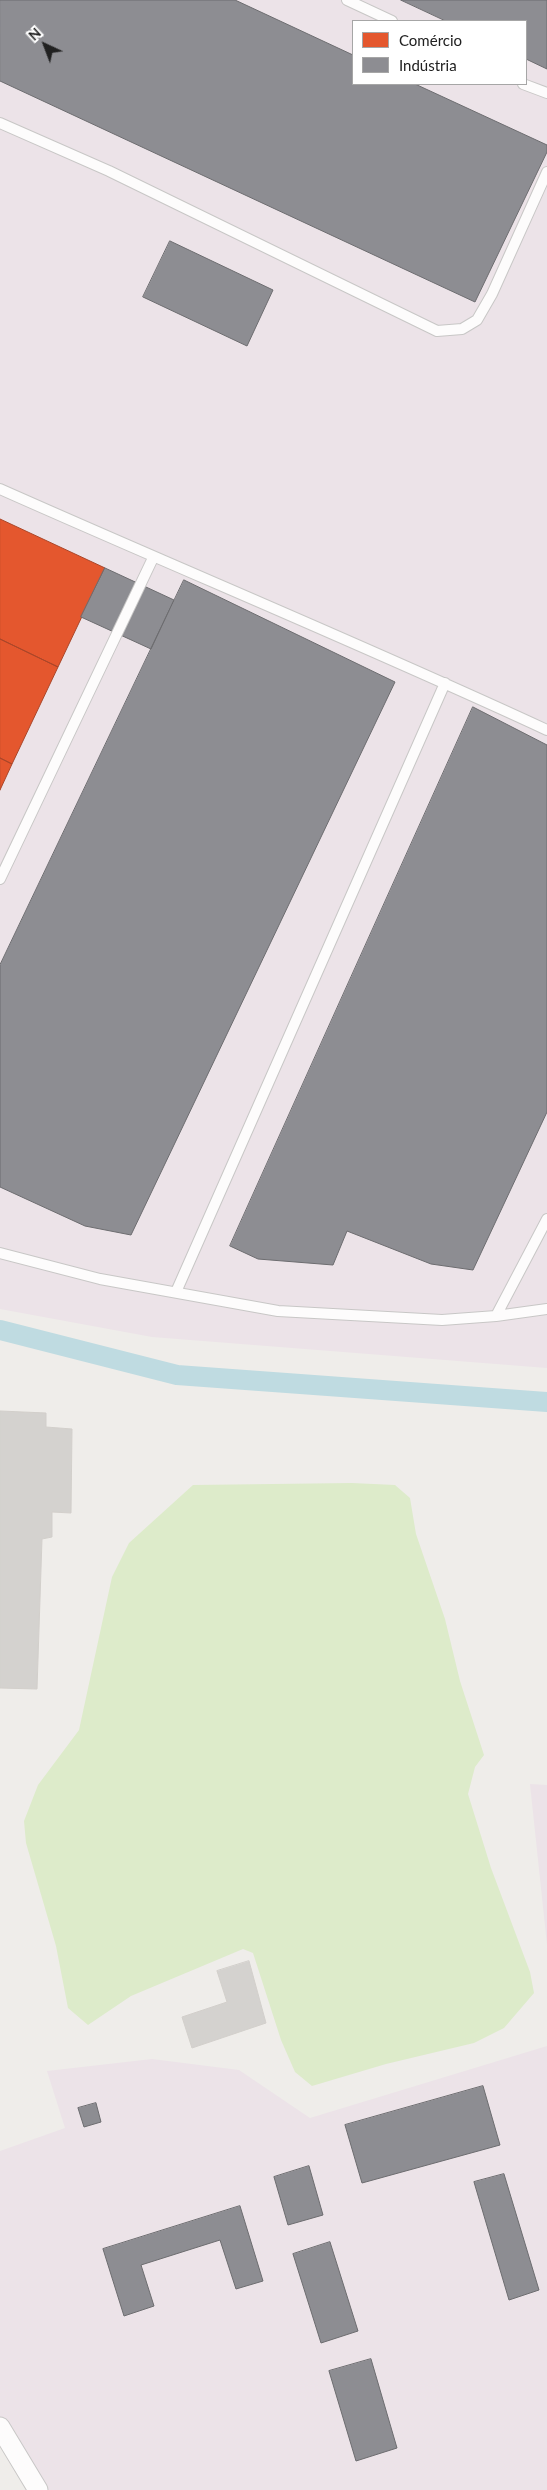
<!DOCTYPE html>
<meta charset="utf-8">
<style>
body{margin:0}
#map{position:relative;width:547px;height:2490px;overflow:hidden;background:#efedea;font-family:Lato,sans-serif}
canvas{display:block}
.legend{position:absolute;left:352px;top:20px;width:175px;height:65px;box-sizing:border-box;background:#fff;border:1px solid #a6a6a6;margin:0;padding:6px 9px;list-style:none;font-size:15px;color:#212121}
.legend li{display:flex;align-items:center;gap:10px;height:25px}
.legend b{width:25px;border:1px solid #a6a6a6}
.north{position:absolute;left:20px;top:20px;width:50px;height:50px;-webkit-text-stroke:4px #fff;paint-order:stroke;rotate:317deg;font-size:14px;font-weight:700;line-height:20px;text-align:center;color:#212121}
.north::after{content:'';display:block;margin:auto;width:18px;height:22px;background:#212121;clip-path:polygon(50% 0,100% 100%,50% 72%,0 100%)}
</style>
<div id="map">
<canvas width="547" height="2490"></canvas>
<ul class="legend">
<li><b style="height:14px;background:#e4572e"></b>Comércio</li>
<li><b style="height:14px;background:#8d8d92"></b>Indústria</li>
</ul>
<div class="north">N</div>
</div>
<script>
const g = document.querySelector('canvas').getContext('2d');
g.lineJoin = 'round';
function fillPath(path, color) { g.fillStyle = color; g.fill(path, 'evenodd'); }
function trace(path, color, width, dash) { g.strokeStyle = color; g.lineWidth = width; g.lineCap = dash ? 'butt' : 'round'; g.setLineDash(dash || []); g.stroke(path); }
const industrial = new Path2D(`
 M 0,0 L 547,0 L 547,1368 L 152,1337 L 0,1309 ZM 353,21 L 526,21 L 526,84 L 353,84 Z
 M 530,1784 L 547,1785 L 547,1945 Z
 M 547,2046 L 547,2490 L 38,2490 L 0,2427 L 0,2151 L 65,2128 L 47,2071 L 152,2059 L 239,2070 L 310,2118 Z`);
const grass = new Path2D(`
 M 352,1483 L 395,1485 L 410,1498 L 416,1534 L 445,1619 L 460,1681 L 484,1755 L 475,1767 L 468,1794 L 491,1868 L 530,1972 L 534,1993 L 504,2028 L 474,2043 L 386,2064 L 312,2086 L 295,2072 L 281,2040 L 253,1953 L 243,1949 L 131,1996 L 88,2025 L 68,2008 L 56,1946 L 26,1843 L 24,1821 L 38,1785 L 79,1730 L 112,1577 L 129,1543 L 193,1485 Z`);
const shops = new Path2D(`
 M 0,519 L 105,568 L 58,667 L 0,639 Z
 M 0,639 L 58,667 L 12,764 L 0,758 Z
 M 0,758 L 12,764 L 0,790 Z`);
const industry = new Path2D(`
 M 0,0 L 235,0 L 353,55 L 353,84 L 415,84 L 547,145 L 547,152 L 475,302 L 0,81 Z
 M 401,0 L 547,0 L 547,69 L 526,59 L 526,21 L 446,21 Z
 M 170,241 L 273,290 L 247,346 L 143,297 Z
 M 105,568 L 174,600 L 151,649 L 81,617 Z
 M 184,580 L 395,682 L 131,1235 L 85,1226 L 0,1187 L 0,965 Z
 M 473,707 L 547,745 L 547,1112 L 473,1270 L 431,1264 L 347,1231 L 333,1265 L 258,1259 L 230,1246 Z
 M 483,2086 L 500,2145 L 362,2183 L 345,2125 Z
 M 96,2103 L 101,2122 L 84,2127 L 78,2108 Z
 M 309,2166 L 323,2215 L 288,2225 L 274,2177 Z
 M 504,2174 L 539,2290 L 509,2300 L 474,2182 Z
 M 240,2206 L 263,2281 L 236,2289 L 220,2240 L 141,2265 L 154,2306 L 124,2316 L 103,2249 Z
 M 330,2242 L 358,2331 L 321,2343 L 293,2254 Z
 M 371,2359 L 397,2448 L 356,2461 L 329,2371 Z`);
const canal = new Path2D(`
 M 0,1330 L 177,1375 L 547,1402`);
const building = new Path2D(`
 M 0,1411 L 46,1413 L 46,1427 L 72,1429 L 71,1513 L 52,1512 L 52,1537 L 42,1539 L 37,1689 L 0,1688 Z
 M 249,1961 L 266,2023 L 192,2048 L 182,2017 L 227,2002 L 217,1971 Z`);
const service = new Path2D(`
 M 347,0 L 392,21
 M 523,84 L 547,93
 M 0,123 L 109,171 L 437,331 L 462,329 L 477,320 L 492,294 L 547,172
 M 0,489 C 182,570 366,646 547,730
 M 0,879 L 153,558
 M 0,1253 L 100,1279 L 278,1311 L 442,1320 L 496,1316 L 547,1219
 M 176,1292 L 445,683
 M 496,1316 L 547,1309`);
const minor = new Path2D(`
 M 0,2427 L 38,2490`);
fillPath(industrial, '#ece3e8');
fillPath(grass, '#ddebca');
fillPath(shops, '#e4572e');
trace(shops, '#aa472a', 1);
fillPath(industry, '#8d8d92');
trace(industry, '#6d6d70', 1);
trace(canal, '#bfdbe1', 20);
fillPath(building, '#d4d2cf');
trace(building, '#d2cfcb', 1);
trace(service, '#c8c7c6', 12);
trace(minor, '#c8c7c6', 21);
trace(service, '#fdfcfc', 10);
trace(minor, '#fdfcfc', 19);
</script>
